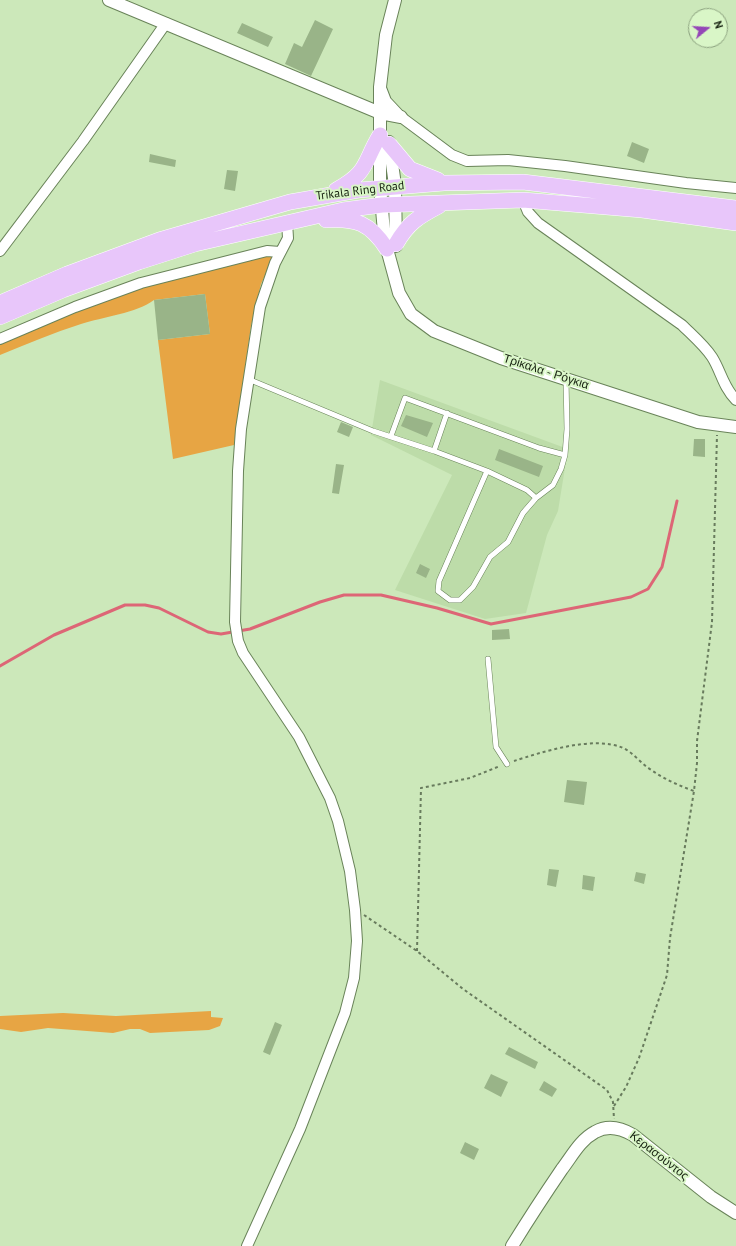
<!DOCTYPE html>
<meta charset="utf-8">
<style>
body{margin:0}
#map{position:relative;width:736px;height:1246px;overflow:hidden;background:#cce8ba;font-family:"PT Sans",sans-serif}
canvas{display:block}
.north{position:absolute;left:688px;top:8px;width:40px;height:40px;box-sizing:border-box;background:#d9f6c7;border:1px solid #8ba17e;border-radius:50%;rotate:72deg;font-size:11px;font-weight:700;line-height:16px;text-align:center;color:#162110}
.north::after{content:'';display:block;margin:auto;width:14px;height:18px;background:#9446b7;clip-path:polygon(50% 0,100% 100%,50% 72%,0 100%)}
</style>
<div id="map">
<canvas width="736" height="1246"></canvas>
<div class="north">N</div>
</div>
<script>
const g = document.querySelector('canvas').getContext('2d');
g.lineJoin = 'round';
function fillPath(path, color) { g.fillStyle = color; g.fill(path, 'evenodd'); }
function trace(path, color, width, dash) { g.strokeStyle = color; g.lineWidth = width; g.lineCap = dash ? 'butt' : 'round'; g.setLineDash(dash || []); g.stroke(path); }
function label(font, color, halo, rows, align = 'center') {
  g.font = font + ' "PT Sans",sans-serif'; g.lineWidth = 4; g.setLineDash([]); g.textBaseline = 'middle'; g.strokeStyle = halo; g.fillStyle = color; for (const [text, x, y, turn = 0] of rows) {
    g.save(); g.translate(x, y); g.rotate((+turn || 0) * Math.PI / 180); g.textAlign = isNaN(turn) ? turn : align; if (halo) g.strokeText(text, 0, 0); g.fillText(text, 0, 0); g.restore();
  }
}
const built = new Path2D(`
 M 380,380 L 568,449 L 558,511 L 547,535 L 526,613 L 485,619 L 395,590 L 452,475 L 371,435 Z`);
const green = new Path2D(`
 M 272,254 L 273,258 L 261,284 L 251,326 L 234,445 L 173,459 L 158,340 L 210,334 L 205,294 L 154,300 C 137,313 102,317 81,324 C 53,333 27,344 0,355 L 0,343 L 130,290 Z
 M 211,1011 L 211,1017 L 223,1018 L 220,1026 L 209,1030 L 150,1033 L 140,1029 L 130,1029 L 113,1033 L 48,1028 L 21,1032 L 0,1029 L 0,1016 L 63,1013 L 116,1016 Z`);
const stream = new Path2D(`
 M 0,666 L 54,635 L 125,605 L 145,605 L 159,608 L 208,632 L 221,634 L 250,629 L 320,602 L 344,595 L 381,595 L 437,608 L 491,624 L 631,597 L 648,589 L 662,567 L 677,501`);
const building = new Path2D(`
 M 315,20 L 333,29 L 311,76 L 285,64 L 294,43 L 302,47 Z
 M 242,23 L 273,37 L 268,47 L 237,33 Z
 M 632,142 L 649,149 L 644,163 L 627,156 Z
 M 150,154 L 176,160 L 175,167 L 149,162 Z
 M 227,170 L 238,171 L 235,191 L 224,189 Z
 M 205,294 L 210,334 L 158,340 L 154,300 Z
 M 406,415 L 433,423 L 427,437 L 401,426 Z
 M 341,422 L 353,427 L 349,437 L 337,432 Z
 M 694,439 L 705,439 L 705,457 L 693,456 Z
 M 499,449 L 543,466 L 539,477 L 495,460 Z
 M 336,464 L 344,465 L 339,494 L 332,493 Z
 M 420,564 L 430,569 L 426,578 L 416,573 Z
 M 509,629 L 510,639 L 492,640 L 492,630 Z
 M 567,780 L 587,782 L 584,805 L 564,802 Z
 M 549,869 L 559,870 L 556,887 L 547,885 Z
 M 636,872 L 646,874 L 644,884 L 634,881 Z
 M 583,875 L 595,877 L 593,891 L 582,889 Z
 M 275,1022 L 282,1025 L 270,1055 L 263,1052 Z
 M 509,1047 L 538,1062 L 535,1069 L 505,1054 Z
 M 491,1074 L 508,1082 L 501,1097 L 484,1088 Z
 M 544,1081 L 557,1089 L 552,1097 L 539,1090 Z
 M 465,1142 L 479,1149 L 474,1160 L 460,1153 Z`);
const path = new Path2D(`
 M 514,761 C 542,752 594,735 623,748 C 632,752 639,761 647,767 C 662,778 677,785 694,791
 M 364,915 L 417,951 L 463,989 L 607,1090 L 613,1102 L 614,1119
 M 417,951 L 421,788 L 470,778 L 500,766
 M 614,1106 L 626,1087 L 639,1058 L 667,975 L 670,938 L 694,791 L 697,763 L 697,741 L 712,622 L 717,435`);
const service = new Path2D(`
 M 248,379 L 373,431 L 434,451 L 487,471 L 527,490 L 536,498
 M 391,436 L 405,398 L 539,448 L 565,455
 M 434,451 L 447,413
 M 487,471 L 439,581 L 438,591 L 450,600 L 460,600 L 473,587 L 490,557 L 508,542 L 523,513 L 536,498 L 553,485 L 561,469 L 565,455 L 567,429 L 566,379
 M 488,659 L 496,747 L 507,764`);
const minor = new Path2D(`
 M 381,88 L 386,101 L 401,117 L 452,155 L 467,161 L 508,160 L 565,166 L 686,183 L 736,188
 M 523,200 L 528,212 L 538,223 L 682,325 C 692,335 704,345 712,357 C 721,371 723,387 736,400
 M 0,251 L 83,141 L 166,23
 M 0,339 L 75,307 L 141,283 L 267,251 L 280,252
 M 247,1246 L 300,1129 L 345,1013 L 354,978 L 357,941 L 355,910 L 350,871 L 338,821 L 330,798 L 299,737 L 243,653 L 238,641 L 235,622 L 238,471 L 241,429 L 260,307 L 275,263 L 288,238 L 287,222`);
const tertiary = new Path2D(`
 M 109,0 L 380,113 L 401,117
 M 395,0 L 386,35 L 380,87 L 380,187 L 384,232 L 387,249 L 399,293 L 411,314 L 434,331 L 501,358 L 698,422 L 736,427
 M 389,142 L 395,185 L 396,246
 M 512,1246 C 528,1220 545,1194 562,1169 C 572,1156 580,1140 595,1132 C 607,1125 621,1128 633,1135 L 711,1197 L 736,1213`);
const primary = new Path2D(`
 M 389,144 L 410,169 L 438,180
 M 336,190 C 369,172 363,163 380,135
 M 326,220 C 356,218 370,223 387,249
 M 396,244 C 408,223 418,217 439,206
 M 0,303 L 67,274 L 159,240 L 290,202 L 359,190 L 444,183 L 523,182 L 736,208
 M 0,317 L 63,290 L 139,262 L 195,244 L 343,210 L 382,205 L 523,200 L 642,210 L 736,223`);
const streetNames = [
 ["Trikala Ring Road",360,191,-7],
 ["Τρίκαλα - Ρόγκια",546,372,18],
 ["Κερασούντος",659,1156,38]
];
fillPath(built, '#bddca9');
fillPath(green, '#e7a544');
trace(stream, '#dd6676', 3);
fillPath(building, '#99b488');
trace(service, '#698359', 6);
trace(minor, '#698359', 12);
trace(tertiary, '#698359', 14);
trace(primary, '#fff', 16);
trace(path, '#687b5d', 2, [3, 3]);
trace(service, '#fff', 5);
trace(minor, '#fff', 10);
trace(tertiary, '#fff', 12);
trace(primary, '#e8c6fa', 15);
label('12px', '#162110', '#d9f6c7', streetNames);
</script>
